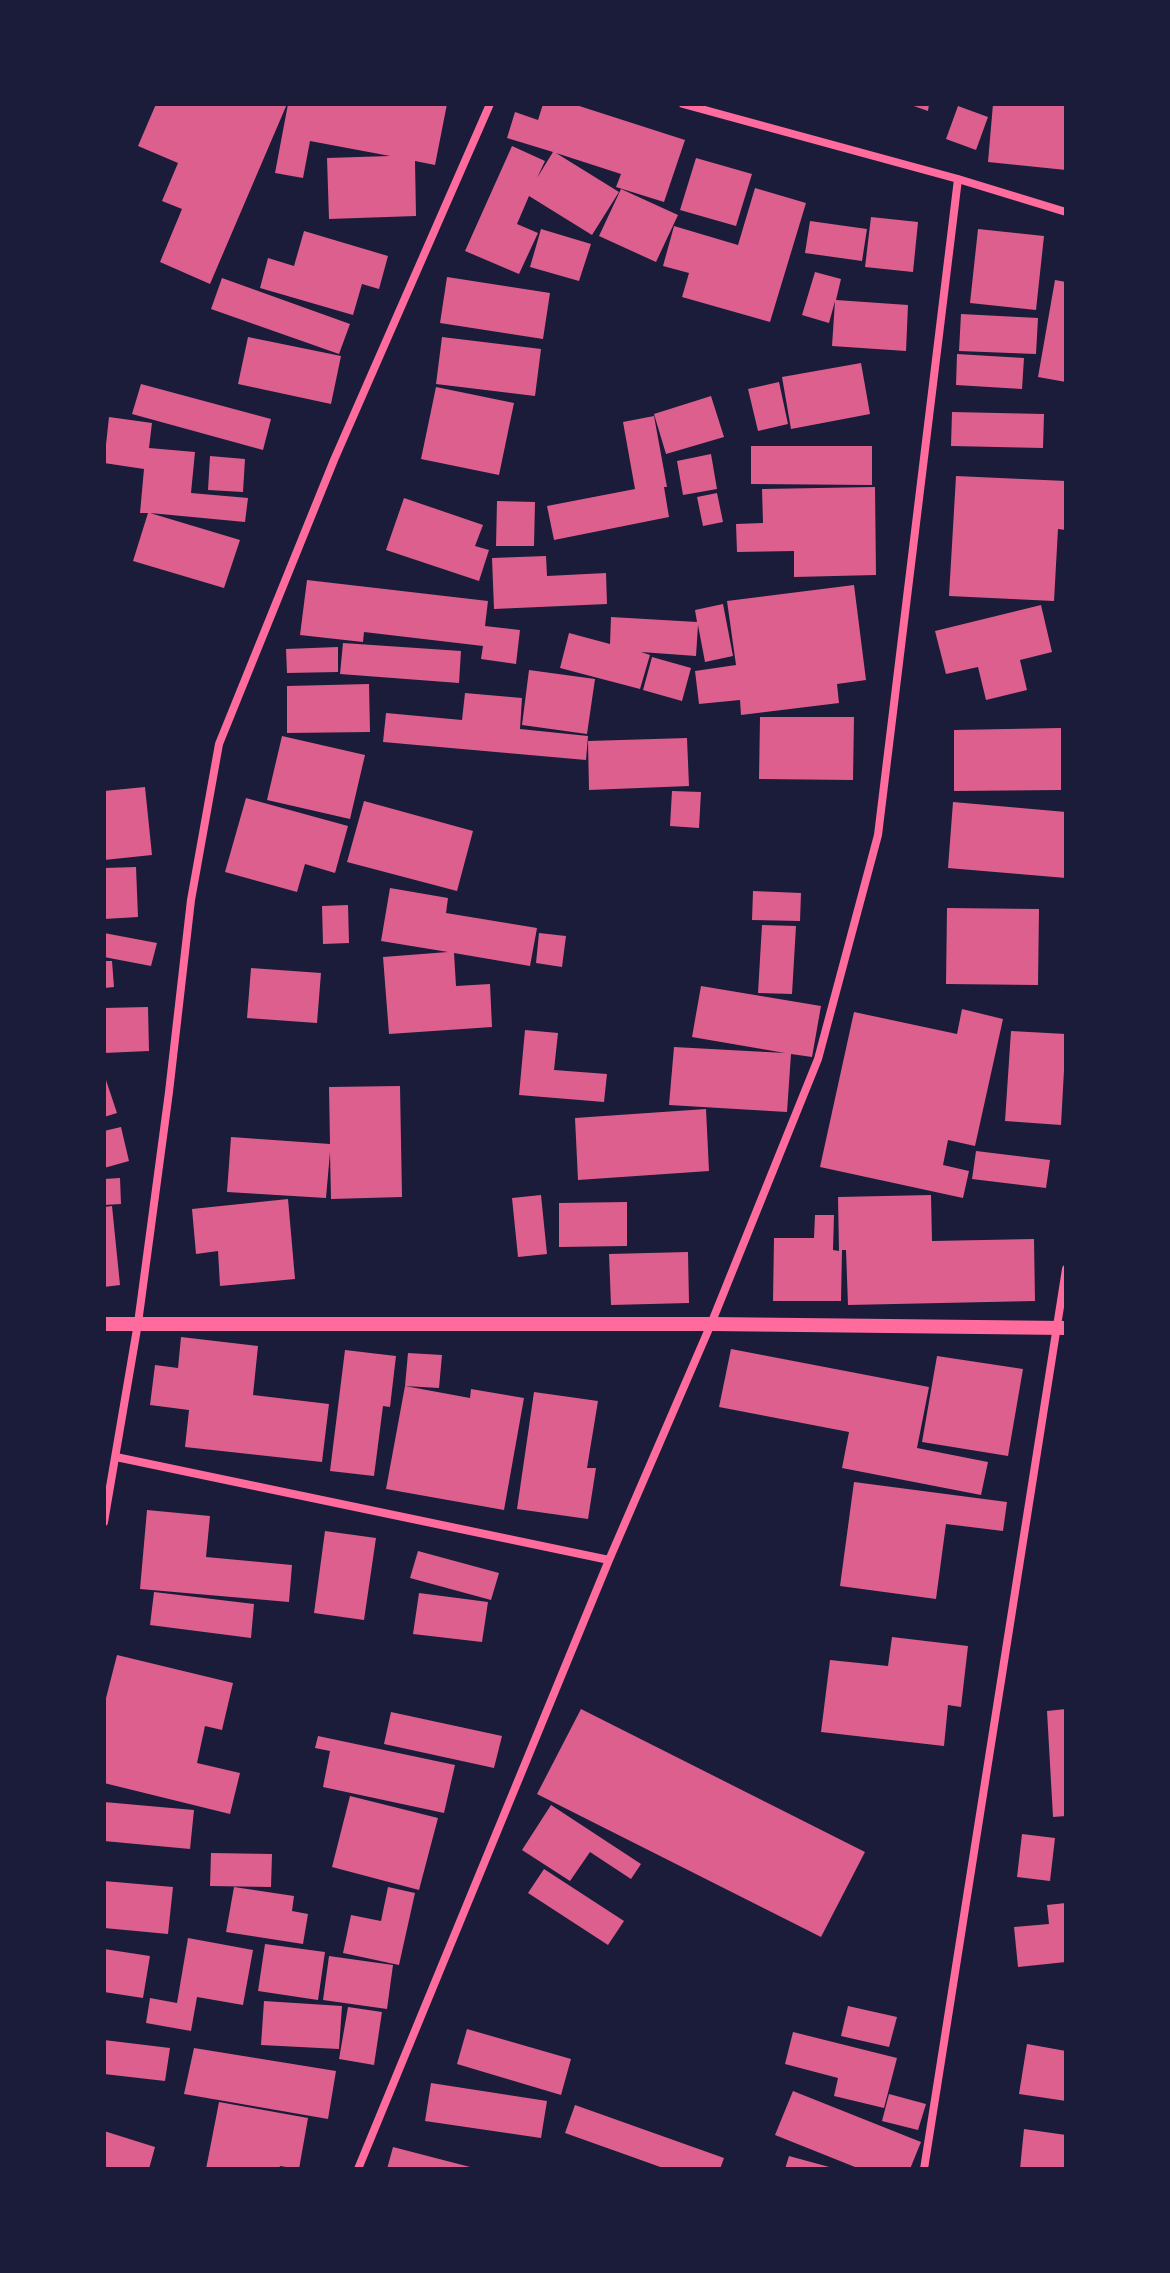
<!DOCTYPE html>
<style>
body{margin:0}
#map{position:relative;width:1170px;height:2273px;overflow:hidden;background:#1b1b3a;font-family:"PT Sans",sans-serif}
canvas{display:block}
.frame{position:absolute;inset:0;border:106px solid #1b1b3a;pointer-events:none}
</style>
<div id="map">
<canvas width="1170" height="2273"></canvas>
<div class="frame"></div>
</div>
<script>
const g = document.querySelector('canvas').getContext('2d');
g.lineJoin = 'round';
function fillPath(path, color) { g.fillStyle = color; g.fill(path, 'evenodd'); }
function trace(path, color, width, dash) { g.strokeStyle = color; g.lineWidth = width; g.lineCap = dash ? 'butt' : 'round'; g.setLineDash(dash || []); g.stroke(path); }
const building = new Path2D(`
 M 156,104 L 287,104 L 210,284 L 160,262 L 182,209 L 162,201 L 178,163 L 138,146 Z
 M 288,104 L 447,104 L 435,165 L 415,161 L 416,216 L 329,219 L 327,158 L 390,156 L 310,141 L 303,178 L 275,173 Z
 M 543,104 L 573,104 L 685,140 L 664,202 L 616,187 L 621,174 L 556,153 L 619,192 L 592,235 L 529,196 L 517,224 L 538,233 L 519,274 L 465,251 L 512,146 L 545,161 L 537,178 L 553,152 L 507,138 L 515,112 L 538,120 Z
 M 908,104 L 929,104 L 928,111 Z
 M 993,104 L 1066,104 L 1066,170 L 988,162 Z
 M 958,106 L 988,117 L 976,150 L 946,139 Z
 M 696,158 L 752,174 L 736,226 L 680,210 Z
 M 755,188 L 806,203 L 770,322 L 682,297 L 689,273 L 663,266 L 674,226 L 738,245 Z
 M 621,189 L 678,215 L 656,262 L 599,236 Z
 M 871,217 L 918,222 L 913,272 L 865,267 Z
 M 810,221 L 867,229 L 862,261 L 805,253 Z
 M 541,229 L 591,244 L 579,281 L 530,267 Z
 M 978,229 L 1044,236 L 1036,310 L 970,303 Z
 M 304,231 L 388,256 L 379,289 L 362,284 L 353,315 L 260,288 L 268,258 L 294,266 Z
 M 815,272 L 841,279 L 836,300 L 908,305 L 906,351 L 832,346 L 835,301 L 829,323 L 802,315 Z
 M 447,277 L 550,293 L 543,339 L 440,323 Z
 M 222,278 L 350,324 L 339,354 L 211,309 Z
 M 1055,280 L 1066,282 L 1066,382 L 1038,377 Z
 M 961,314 L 1038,318 L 1036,354 L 959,351 Z
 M 248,337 L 341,356 L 331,404 L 238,384 Z
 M 442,337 L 541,349 L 535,396 L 436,384 Z
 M 957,354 L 1024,358 L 1022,389 L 956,385 Z
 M 861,363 L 870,414 L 791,429 L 782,377 Z
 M 779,382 L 788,424 L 758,431 L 748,389 Z
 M 141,384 L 271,419 L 263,450 L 132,414 Z
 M 436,387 L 514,403 L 499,475 L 421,459 Z
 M 711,396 L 724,437 L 666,454 L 654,414 Z
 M 952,412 L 1044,414 L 1043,448 L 951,446 Z
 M 654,416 L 667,487 L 664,487 L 669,517 L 554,540 L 547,506 L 635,489 L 623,422 Z
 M 109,417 L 152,423 L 149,448 L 195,452 L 191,493 L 248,498 L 245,522 L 150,513 L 240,540 L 224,588 L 133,561 L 148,513 L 140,513 L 144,469 L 104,463 Z
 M 751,446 L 872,446 L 872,485 L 751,484 Z
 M 711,454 L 717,489 L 683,495 L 677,461 Z
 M 210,456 L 245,459 L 243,492 L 208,490 Z
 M 956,476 L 1066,481 L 1066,530 L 1058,529 L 1054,601 L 949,596 Z
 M 875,487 L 876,575 L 794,577 L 794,551 L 737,552 L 736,524 L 763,523 L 762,489 Z
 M 717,493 L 723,522 L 703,526 L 697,497 Z
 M 404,498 L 483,525 L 475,546 L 489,550 L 479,581 L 386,550 Z
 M 497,501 L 535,502 L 534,546 L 496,546 Z
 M 546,556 L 547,576 L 606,573 L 607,604 L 494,609 L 492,558 Z
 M 307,580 L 488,601 L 485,626 L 520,630 L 516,664 L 481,659 L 483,646 L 364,632 L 363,642 L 300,635 Z
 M 854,585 L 866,680 L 837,684 L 839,703 L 741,715 L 740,700 L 699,704 L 695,671 L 736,665 L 727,601 Z
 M 723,604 L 733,656 L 705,662 L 698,625 L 696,656 L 641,652 L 650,655 L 640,689 L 560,668 L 569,633 L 610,644 L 611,617 L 697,622 L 695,610 Z
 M 1041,605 L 1052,652 L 1020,660 L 1027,690 L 986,700 L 978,667 L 946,674 L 935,631 Z
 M 343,643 L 461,651 L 459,683 L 340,674 Z
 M 338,647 L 338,672 L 287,673 L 286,649 Z
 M 652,657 L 691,668 L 682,701 L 643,690 Z
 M 529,670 L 595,679 L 587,734 L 522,725 Z
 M 369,684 L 370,732 L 287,733 L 287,686 Z
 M 465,693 L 522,698 L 520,729 L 588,736 L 586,760 L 383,742 L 386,713 L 462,720 Z
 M 760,717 L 854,717 L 853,780 L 759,779 Z
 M 1061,728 L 1061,790 L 954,791 L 954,730 Z
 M 282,736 L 365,755 L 350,819 L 267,800 Z
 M 687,738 L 689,786 L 589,790 L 588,741 Z
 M 145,787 L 152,855 L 104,860 L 104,791 Z
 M 672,791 L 701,792 L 699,828 L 670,826 Z
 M 246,798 L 348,826 L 335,873 L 305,864 L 297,892 L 225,872 Z
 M 364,801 L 473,831 L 457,891 L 347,862 Z
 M 953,802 L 1066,812 L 1066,878 L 948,868 Z
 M 136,867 L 138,917 L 104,919 L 104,868 Z
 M 390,888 L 448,898 L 446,913 L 537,928 L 530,966 L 454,953 L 456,986 L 490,984 L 492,1027 L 389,1034 L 383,957 L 448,952 L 381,941 Z
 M 753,891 L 801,893 L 800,921 L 752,920 Z
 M 348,905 L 349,943 L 323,944 L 322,906 Z
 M 947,908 L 1039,909 L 1038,985 L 946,984 Z
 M 762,925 L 796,926 L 792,994 L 758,993 Z
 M 104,933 L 157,943 L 151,966 L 104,957 Z
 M 539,933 L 566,936 L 562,967 L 536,963 Z
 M 104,961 L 112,961 L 114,987 L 104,988 Z
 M 251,968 L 321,973 L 317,1023 L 247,1018 Z
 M 701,986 L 821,1006 L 812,1057 L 791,1054 L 787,1112 L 669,1105 L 674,1047 L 785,1053 L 692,1037 Z
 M 148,1007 L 149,1051 L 104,1053 L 104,1008 Z
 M 962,1009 L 1003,1019 L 975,1146 L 948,1140 L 943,1165 L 969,1171 L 963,1198 L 820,1167 L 854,1012 L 957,1034 Z
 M 525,1030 L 558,1033 L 554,1070 L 607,1074 L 604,1102 L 519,1095 Z
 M 1011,1031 L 1066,1034 L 1061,1125 L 1005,1121 Z
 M 104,1074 L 117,1113 L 104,1117 Z
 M 400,1086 L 402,1197 L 331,1199 L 330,1152 L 326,1198 L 227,1192 L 231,1137 L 330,1144 L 329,1087 Z
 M 706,1109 L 709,1171 L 578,1180 L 575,1118 Z
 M 121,1127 L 129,1161 L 104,1168 L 104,1131 Z
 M 976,1151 L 1050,1160 L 1046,1188 L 972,1179 Z
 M 120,1178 L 121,1204 L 104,1205 L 104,1179 Z
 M 541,1195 L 547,1254 L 518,1257 L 512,1198 Z
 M 931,1195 L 932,1241 L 1034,1239 L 1035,1301 L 848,1305 L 846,1250 L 842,1250 L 841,1301 L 773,1301 L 774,1238 L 814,1238 L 815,1215 L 834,1215 L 833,1250 L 839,1251 L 838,1197 Z
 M 288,1199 L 295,1279 L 220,1286 L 218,1251 L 196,1254 L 192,1209 Z
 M 627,1202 L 627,1246 L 559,1247 L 559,1203 Z
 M 112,1206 L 120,1285 L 104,1287 L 104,1207 Z
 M 688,1252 L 689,1303 L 611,1305 L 609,1254 Z
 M 181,1337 L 258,1346 L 253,1395 L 329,1404 L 322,1462 L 185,1447 L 189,1410 L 150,1405 L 155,1365 L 178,1368 Z
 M 731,1349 L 929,1387 L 917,1448 L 988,1462 L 981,1495 L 842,1468 L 849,1432 L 719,1407 Z
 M 345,1350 L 396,1356 L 390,1407 L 383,1406 L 374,1476 L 330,1471 Z
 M 408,1353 L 442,1355 L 439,1388 L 405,1386 Z
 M 937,1356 L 1023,1369 L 1008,1456 L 922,1442 Z
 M 405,1386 L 470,1398 L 471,1389 L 524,1398 L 504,1510 L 386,1489 Z
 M 534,1392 L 598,1401 L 587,1468 L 596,1468 L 588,1519 L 517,1509 Z
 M 854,1482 L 1007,1502 L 1003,1531 L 946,1524 L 936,1599 L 840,1586 Z
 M 147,1510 L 210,1516 L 206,1557 L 292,1565 L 289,1602 L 140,1589 Z
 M 325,1531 L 376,1538 L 364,1620 L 314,1613 Z
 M 418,1551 L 499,1573 L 491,1600 L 410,1578 Z
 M 154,1592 L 254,1604 L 251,1638 L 150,1625 Z
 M 419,1593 L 488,1602 L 482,1642 L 413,1634 Z
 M 892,1637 L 968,1646 L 961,1707 L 948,1705 L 944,1746 L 821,1732 L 830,1660 L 888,1666 Z
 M 117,1655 L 233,1683 L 222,1730 L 205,1726 L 197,1763 L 240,1773 L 230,1814 L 104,1783 L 104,1706 Z
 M 581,1709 L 865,1852 L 821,1937 L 537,1794 Z
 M 1066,1709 L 1066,1816 L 1053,1817 L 1047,1711 Z
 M 391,1712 L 502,1736 L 494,1768 L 384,1744 Z
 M 318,1736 L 455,1765 L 444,1813 L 323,1787 L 330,1751 L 315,1748 Z
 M 350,1796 L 438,1818 L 419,1890 L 332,1867 Z
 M 104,1802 L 194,1810 L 190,1849 L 104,1841 Z
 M 551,1805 L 641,1864 L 631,1879 L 590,1852 L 570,1881 L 522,1850 Z
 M 1022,1834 L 1055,1838 L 1050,1881 L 1017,1877 Z
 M 211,1853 L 272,1854 L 271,1887 L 210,1886 Z
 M 544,1869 L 624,1921 L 608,1945 L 528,1893 Z
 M 104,1881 L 173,1887 L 168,1934 L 104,1928 Z
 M 234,1887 L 294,1896 L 292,1911 L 308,1914 L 303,1944 L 226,1932 Z
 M 388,1887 L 415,1893 L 399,1965 L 343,1953 L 351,1915 L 381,1921 Z
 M 1066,1903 L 1066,1962 L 1018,1967 L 1014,1927 L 1049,1924 L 1047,1905 Z
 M 188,1938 L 253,1950 L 243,2005 L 197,1997 L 191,2031 L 146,2023 L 150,1998 L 177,2003 Z
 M 265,1944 L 325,1952 L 318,2000 L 258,1991 Z
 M 104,1949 L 150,1956 L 143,1998 L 104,1992 Z
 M 329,1956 L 393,1965 L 387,2009 L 323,2000 Z
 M 264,2001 L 342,2006 L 339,2049 L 261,2045 Z
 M 848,2006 L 897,2017 L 889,2047 L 841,2036 Z
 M 348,2007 L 382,2012 L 374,2065 L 339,2059 Z
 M 467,2029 L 571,2059 L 561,2095 L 457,2064 Z
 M 793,2032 L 897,2058 L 884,2108 L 834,2096 L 838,2078 L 785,2064 Z
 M 104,2040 L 170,2048 L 165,2081 L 104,2074 Z
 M 1027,2044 L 1066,2051 L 1066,2101 L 1019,2094 Z
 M 194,2048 L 336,2071 L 328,2119 L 184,2094 Z
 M 431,2083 L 547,2101 L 541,2138 L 425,2121 Z
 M 793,2091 L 921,2142 L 910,2169 L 860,2169 L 775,2135 Z
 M 889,2094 L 926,2104 L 918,2130 L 882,2121 Z
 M 219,2102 L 308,2118 L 299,2169 L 280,2166 L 279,2169 L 206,2169 Z
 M 575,2105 L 724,2158 L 720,2169 L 666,2169 L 565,2133 Z
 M 1024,2129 L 1066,2135 L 1066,2169 L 1020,2169 Z
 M 104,2131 L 155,2147 L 149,2169 L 104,2169 Z
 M 393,2147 L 474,2168 L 474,2169 L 387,2169 Z
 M 789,2156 L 833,2168 L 833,2169 L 785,2169 Z`);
const minor = new Path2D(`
 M 683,104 L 958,179 L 1066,212
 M 116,1457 L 609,1560
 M 104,1522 L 138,1323 L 169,1092 L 191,900 L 219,744 L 334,460 L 490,104
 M 358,2169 L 609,1560 L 711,1324 L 818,1059 L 878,835 L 958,179
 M 924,2169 L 1066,1269`);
const tertiary = new Path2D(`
 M 104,1324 L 711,1324 L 1066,1328`);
fillPath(building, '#dd5f8e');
trace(minor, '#ff6b9d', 8);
trace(tertiary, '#ff6b9d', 14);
</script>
